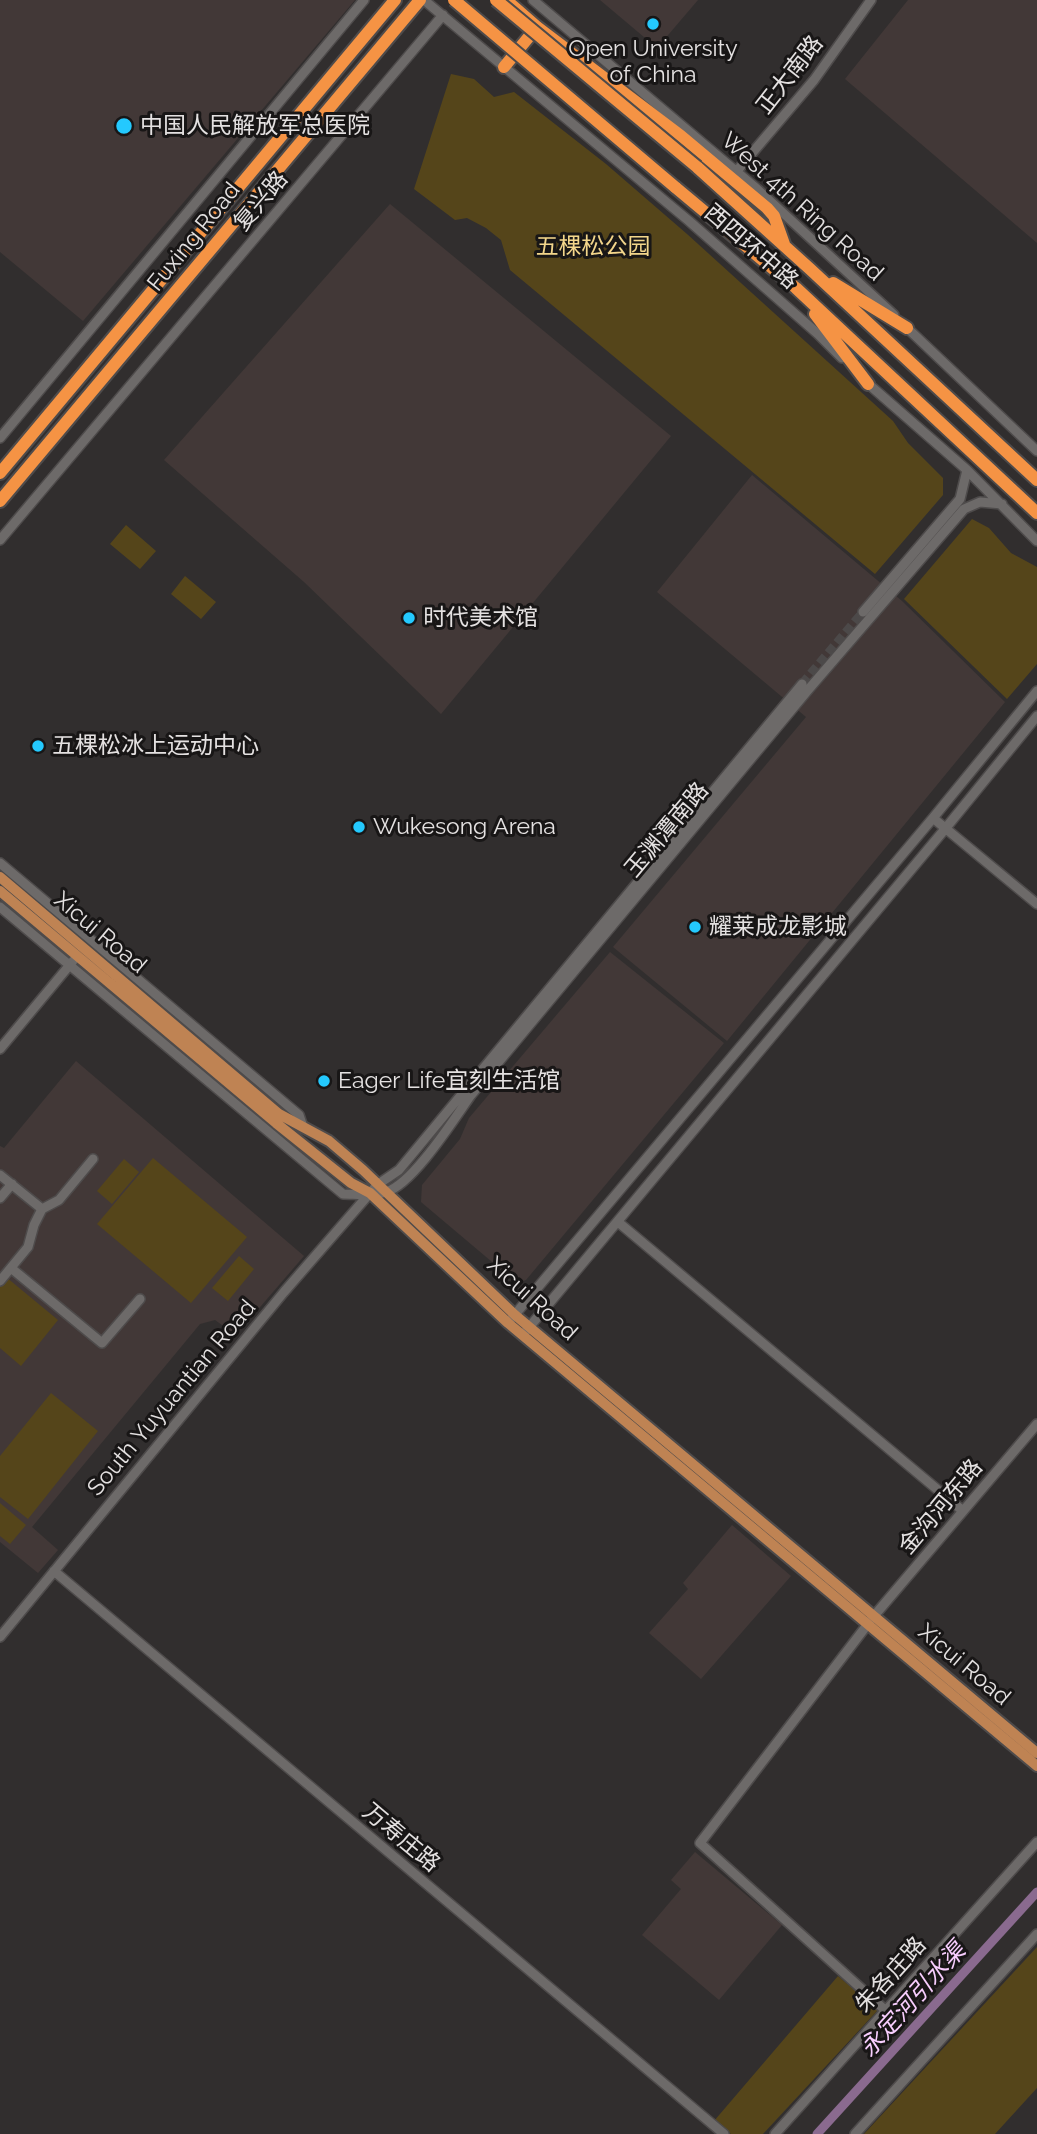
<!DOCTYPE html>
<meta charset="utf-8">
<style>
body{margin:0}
canvas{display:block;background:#312e2e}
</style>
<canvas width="1037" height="2134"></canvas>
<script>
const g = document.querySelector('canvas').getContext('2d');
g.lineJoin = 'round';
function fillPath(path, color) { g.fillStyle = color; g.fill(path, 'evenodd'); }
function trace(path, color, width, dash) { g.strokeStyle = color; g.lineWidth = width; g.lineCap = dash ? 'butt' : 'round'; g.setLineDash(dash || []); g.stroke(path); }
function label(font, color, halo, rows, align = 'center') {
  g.font = font + ' Raleway,"Noto Sans SC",sans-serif'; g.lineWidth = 6; g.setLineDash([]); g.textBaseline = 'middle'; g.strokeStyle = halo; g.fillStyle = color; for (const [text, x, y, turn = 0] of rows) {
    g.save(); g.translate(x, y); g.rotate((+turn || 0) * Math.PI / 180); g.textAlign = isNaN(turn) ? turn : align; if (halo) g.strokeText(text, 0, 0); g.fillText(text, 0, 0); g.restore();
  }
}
const built = new Path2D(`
 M 0,0 L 355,0 L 83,321 L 0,252 Z
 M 600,0 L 698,0 L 657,48 Z
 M 908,0 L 1037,0 L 1037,243 L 845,79 Z
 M 390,204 L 671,436 L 441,714 L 304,582 L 164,460 Z
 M 752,475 L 902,601 L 1005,702 L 727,1041 L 613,947 L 806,717 L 657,592 Z
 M 610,952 L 724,1043 L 526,1280 L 517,1283 L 421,1202 L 422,1185 L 460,1139 L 469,1118 Z
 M 76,1061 L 304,1256 L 236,1335 L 215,1320 L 200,1324 L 32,1527 L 58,1550 L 38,1573 L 0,1542 L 0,1146 L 4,1148 Z
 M 732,1525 L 791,1576 L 701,1679 L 649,1633 L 688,1589 L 683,1583 Z
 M 695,1852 L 782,1925 L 719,2000 L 642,1935 L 681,1889 L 671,1880 Z`);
const green = new Path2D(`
 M 451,74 L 474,79 L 494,97 L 514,92 L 606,164 L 687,234 L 893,421 L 908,443 L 943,478 L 943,495 L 875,574 L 510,270 L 501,240 L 486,228 L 467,218 L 455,220 L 414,189 Z
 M 972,519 L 989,528 L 1011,553 L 1037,567 L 1037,664 L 1007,699 L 904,599 Z
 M 126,525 L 156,551 L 140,569 L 110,544 Z
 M 185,576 L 216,602 L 201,619 L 171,594 Z
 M 153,1158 L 247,1237 L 191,1303 L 97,1224 Z
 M 124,1159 L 139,1172 L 112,1204 L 97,1191 Z
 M 239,1256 L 254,1269 L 228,1301 L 212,1288 Z
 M 6,1277 L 58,1320 L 21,1366 L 0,1348 L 0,1284 Z
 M 51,1393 L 98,1431 L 28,1519 L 0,1497 L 0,1456 Z
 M 0,1503 L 26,1525 L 10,1544 L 0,1536 Z
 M 1037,1947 L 1037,2088 L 995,2134 L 864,2134 Z
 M 838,1976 L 878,2010 L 763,2134 L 731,2134 L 714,2121 Z`);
const canal = new Path2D(`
 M 817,2134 L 1037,1892`);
const minorTunnel = new Path2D(`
 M 802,684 L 863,612`);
const minor = new Path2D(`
 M 424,0 L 689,221 L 818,334 L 842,358
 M 533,0 L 757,189 L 894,315
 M 736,172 L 814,80 L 871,0
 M 904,325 L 1037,451
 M 865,381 L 967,470 L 1037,541
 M 0,438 L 364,0
 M 0,540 L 443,15
 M 863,612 L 960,499 L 967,470
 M 933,818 L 1037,904
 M 0,863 L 299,1115 L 303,1127
 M 0,907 L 343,1194 C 356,1194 373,1196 386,1192 C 413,1184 454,1119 471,1095 L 808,690 L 964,509 L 980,502 L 1002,504
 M 0,1049 L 73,961
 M 0,1175 L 42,1209
 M 0,1198 L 12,1184
 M 618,1222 L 963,1511
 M 11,1268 L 102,1343 L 140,1299
 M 0,1281 L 28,1247 L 34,1225 L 42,1209 L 59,1200 L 93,1159
 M 512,1318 L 933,818 L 1037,691
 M 526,1331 L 945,829 L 1037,716
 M 54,1571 L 724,2134
 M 0,1637 L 284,1292 L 377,1185 L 399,1170 L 802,684
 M 885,2010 L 700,1843 L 874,1616 L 1037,1424
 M 775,2134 L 1037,1842
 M 855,2134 L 1037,1934`);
const major = new Path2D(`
 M 0,877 L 279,1114 L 329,1141 L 363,1170 L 515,1315 L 1037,1753
 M 0,891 L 276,1123 L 351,1183 L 370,1193 L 508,1323 L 1037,1766`);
const highway = new Path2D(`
 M 506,0 L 537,27 L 681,136 L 767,208 L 774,216 L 784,244
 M 504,67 L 537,27
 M 697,167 L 810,269 L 1037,480
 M 675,187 L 796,288 L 1037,513
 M 833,283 L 907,328
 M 815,314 L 868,384
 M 0,473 L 395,0
 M 0,501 L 420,0`);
const highwayBridge = new Path2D(`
 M 454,0 L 675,187
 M 496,0 L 697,167`);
const markers = [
 [653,24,7,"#24c9fe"],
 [124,126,9,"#24c9fe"],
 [409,618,7,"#24c9fe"],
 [38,746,7,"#24c9fe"],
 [359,827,7,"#24c9fe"],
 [695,927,7,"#24c9fe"],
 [324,1081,7,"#24c9fe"]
];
const poiNames = [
 ["Open University",653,49,"center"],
 ["of China",653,75,"center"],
 ["中国人民解放军总医院",140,126],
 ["时代美术馆",423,618],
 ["五棵松冰上运动中心",52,746],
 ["Wukesong Arena",373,827],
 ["耀莱成龙影城",709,927],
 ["Eager Life宜刻生活馆",338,1081]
];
const streetNames = [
 ["正大南路",790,75,-52],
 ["复兴路",261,201,-50],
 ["West 4th Ring Road",802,207,42],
 ["Fuxing Road",194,237,-51],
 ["西四环中路",751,247,41],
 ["玉渊潭南路",667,830,-50],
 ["Xicui Road",100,933,40],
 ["Xicui Road",532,1299,42],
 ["South Yuyuantian Road",172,1398,-50],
 ["金沟河东路",941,1507,-50],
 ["Xicui Road",964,1665,40],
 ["万寿庄路",401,1838,40],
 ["朱各庄路",891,1975,-48]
];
const parkNames = [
 ["五棵松公园",593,247]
];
const waterNames = [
 ["永定河引水渠",913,2000,-48]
];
fillPath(built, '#423837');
fillPath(green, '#55451a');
trace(canal, '#8a6a8f', 9);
trace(minorTunnel, '#4c4949', 9, [9, 4.5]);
trace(minor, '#4e4b4b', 12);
trace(major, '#4e4b4b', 14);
trace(highway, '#4e4b4b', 16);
trace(minor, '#6d6a69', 9);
trace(major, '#bf8353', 10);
trace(highway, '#f59344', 12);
trace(highwayBridge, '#4e4b4b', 16, []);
trace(highwayBridge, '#f59344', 12);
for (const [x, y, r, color] of markers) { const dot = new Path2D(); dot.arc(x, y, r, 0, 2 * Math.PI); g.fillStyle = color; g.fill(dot); trace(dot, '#181616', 2.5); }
label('23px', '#e4e1e1', '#181616', poiNames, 'left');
label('23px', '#e4e1e1', '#181616', streetNames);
label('23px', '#f3d68b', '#181616', parkNames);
label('italic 24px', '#f8cefe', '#181616', waterNames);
</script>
